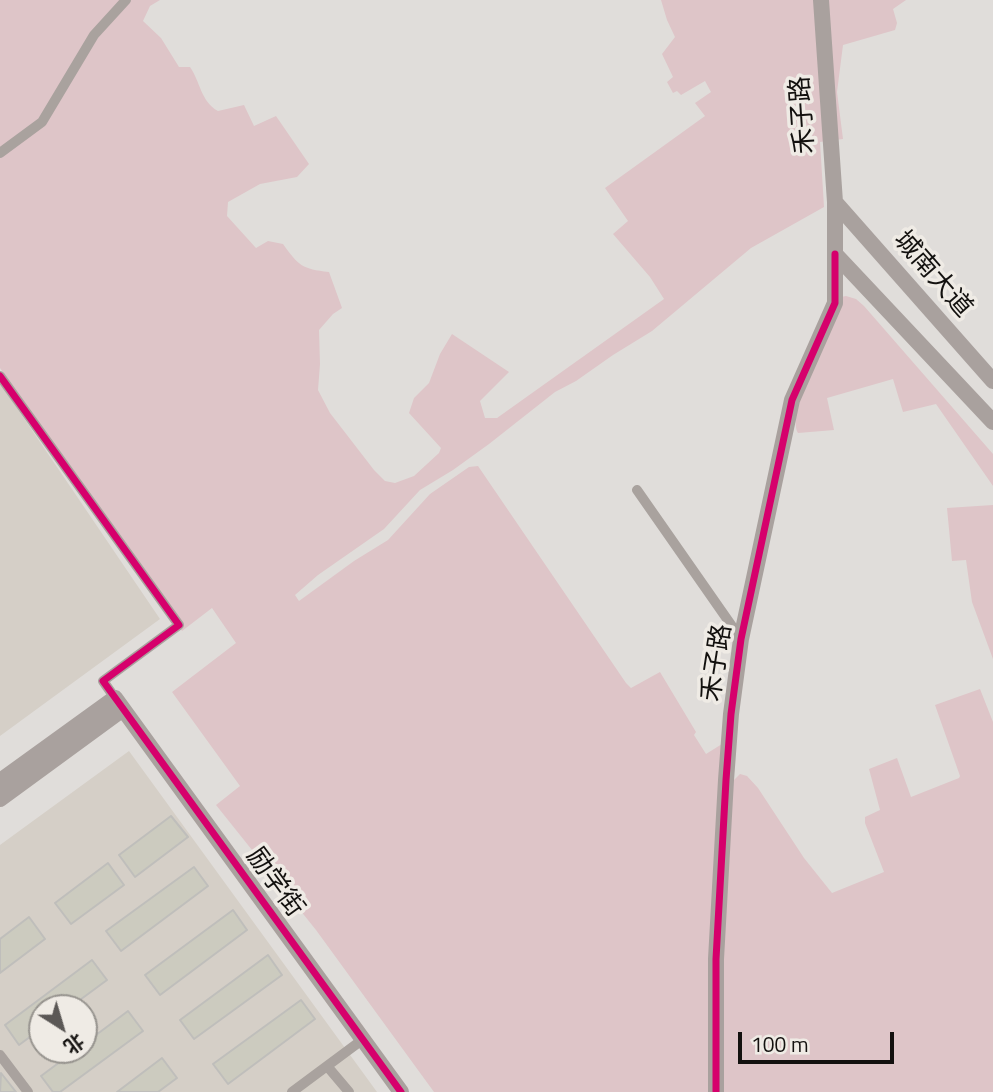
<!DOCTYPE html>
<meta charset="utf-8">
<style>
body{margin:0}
#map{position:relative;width:993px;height:1092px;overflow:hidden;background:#e0ddda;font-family:"Titillium Web","Noto Sans SC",sans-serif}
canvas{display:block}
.north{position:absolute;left:28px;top:994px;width:70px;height:70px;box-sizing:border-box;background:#efebe5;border:2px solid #97948f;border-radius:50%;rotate:143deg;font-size:19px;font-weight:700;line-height:28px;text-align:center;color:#13110f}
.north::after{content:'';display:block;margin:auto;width:24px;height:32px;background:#5b5856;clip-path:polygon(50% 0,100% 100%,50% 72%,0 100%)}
.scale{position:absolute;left:738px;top:1032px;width:156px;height:32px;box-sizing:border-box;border:4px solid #13110f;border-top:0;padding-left:9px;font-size:21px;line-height:24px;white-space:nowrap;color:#13110f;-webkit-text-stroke:5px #efebe5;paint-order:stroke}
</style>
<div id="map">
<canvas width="993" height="1092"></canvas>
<div class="north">北</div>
<div class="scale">100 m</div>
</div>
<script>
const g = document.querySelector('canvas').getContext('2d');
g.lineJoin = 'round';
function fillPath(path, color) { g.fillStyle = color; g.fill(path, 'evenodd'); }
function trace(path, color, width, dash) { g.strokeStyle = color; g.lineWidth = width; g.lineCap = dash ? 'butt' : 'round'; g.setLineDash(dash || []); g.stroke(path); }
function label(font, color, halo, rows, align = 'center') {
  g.font = font + ' "Titillium Web","Noto Sans SC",sans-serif'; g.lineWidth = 7; g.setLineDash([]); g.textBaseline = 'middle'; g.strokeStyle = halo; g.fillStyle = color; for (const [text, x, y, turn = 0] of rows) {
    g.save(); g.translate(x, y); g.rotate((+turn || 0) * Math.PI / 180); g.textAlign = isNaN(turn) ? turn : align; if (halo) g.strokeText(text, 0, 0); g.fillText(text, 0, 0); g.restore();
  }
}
const built = new Path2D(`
 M 0,383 L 160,619 L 0,736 Z
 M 129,751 L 377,1092 L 0,1092 L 0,845 ZM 42,1008 L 84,1008 L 84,1050 L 42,1050 Z`);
const green = new Path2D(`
 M 0,0 L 160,0 L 150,6 L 143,21 L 161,38 L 179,67 L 190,67 C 200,81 201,102 218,111 L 244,105 L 254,126 L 276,116 L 309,164 L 297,177 L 260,184 L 228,202 L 227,216 L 256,248 L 268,241 L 283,244 C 299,266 302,269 329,272 L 342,308 L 333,314 L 319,330 L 320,364 L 318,390 L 330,413 L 374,470 L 385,481 L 395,483 L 414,476 L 439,453 L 441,448 L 409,413 L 414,398 L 429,383 L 440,354 L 452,334 L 509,372 L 480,401 L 485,418 L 497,418 L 664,299 L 650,277 L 613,234 L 628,221 L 605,188 L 705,116 L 695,103 L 711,92 L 705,81 L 681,95 L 677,91 L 673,93 L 667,82 L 673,77 L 662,54 L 675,37 L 667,20 L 661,0 L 906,0 L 893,9 L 897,23 L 895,30 L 843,45 L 837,92 L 843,139 L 820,142 L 824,207 L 751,248 L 652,331 L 613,355 L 576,381 L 555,392 L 489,444 L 453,470 L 420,490 L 384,529 L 318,575 L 295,595 L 299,601 L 354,561 L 388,540 L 430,494 L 469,467 L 478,466 L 626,683 L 631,688 L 660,672 L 696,732 L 694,735 L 706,754 L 722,744 L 732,782 L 740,774 L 747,776 L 758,788 L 804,858 L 832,893 L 884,872 L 865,823 L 865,817 L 880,810 L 869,769 L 897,758 L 911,797 L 959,778 L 960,776 L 935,705 L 980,689 L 993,722 L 993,1092 L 434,1092 L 316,930 L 216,805 L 240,786 L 172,692 L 236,643 L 212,608 L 182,631 L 0,368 Z
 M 846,296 L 856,299 L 864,306 L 993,454 L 993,486 L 936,404 L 903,412 L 893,379 L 827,398 L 834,430 L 798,433 C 786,410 830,321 841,297 Z
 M 993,505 L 993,659 L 972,602 L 966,560 L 952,561 L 947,508 Z`);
const building = new Path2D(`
 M 171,816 L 188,837 L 135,877 L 119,855 Z
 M 108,863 L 124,885 L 71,924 L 55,903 Z
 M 194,867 L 208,886 L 121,951 L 106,931 Z
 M 233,910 L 247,930 L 160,995 L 145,975 Z
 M 29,917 L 45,939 L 0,973 L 0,939 Z
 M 268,955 L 282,975 L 194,1039 L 180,1020 Z
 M 92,960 L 107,980 L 69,1008 L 42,1008 L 42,1028 L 19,1045 L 5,1025 Z
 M 301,1000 L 315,1019 L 228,1084 L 213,1064 Z
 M 128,1011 L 143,1031 L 60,1092 L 53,1092 L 41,1076 L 76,1050 L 84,1050 L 84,1044 Z
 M 162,1058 L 177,1078 L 158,1092 L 117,1092 Z
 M 1,1073 L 16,1092 L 0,1092 Z`);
const street = new Path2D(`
 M 0,153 L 42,122 L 94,35 L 126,0
 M 0,376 L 179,625 L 103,681 L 115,698
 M 637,490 L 741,639
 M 0,1055 L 28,1092
 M 327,1066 L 349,1092
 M 292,1092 L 362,1040`);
const secondary = new Path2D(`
 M 835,202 L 993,381
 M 835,254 L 993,422
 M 0,781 L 115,698 L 401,1092
 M 0,799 L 123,709
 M 716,1092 L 716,959 L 726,780 L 731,714 L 741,639 L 792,400 L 835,303 L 835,202 L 821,0`);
const cycleway = new Path2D(`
 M 0,376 L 179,625 L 103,681 L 401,1092
 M 716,1092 L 716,959 L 726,780 L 731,714 L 741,639 L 792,400 L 835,303 L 835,254`);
const streetNames = [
 ["禾子路",804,115,-94],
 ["城南大道",932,275,49],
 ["禾子路",718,663,-81],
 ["励学街",274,883,54]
];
fillPath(built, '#d5cfc7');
fillPath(green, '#dec5c8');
fillPath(building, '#cccbbf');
trace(building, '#bfbebb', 2);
trace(street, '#a9a29e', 10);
trace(secondary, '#a9a19e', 16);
trace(cycleway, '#d6006c', 7);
label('26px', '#13110f', '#efebe5', streetNames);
</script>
